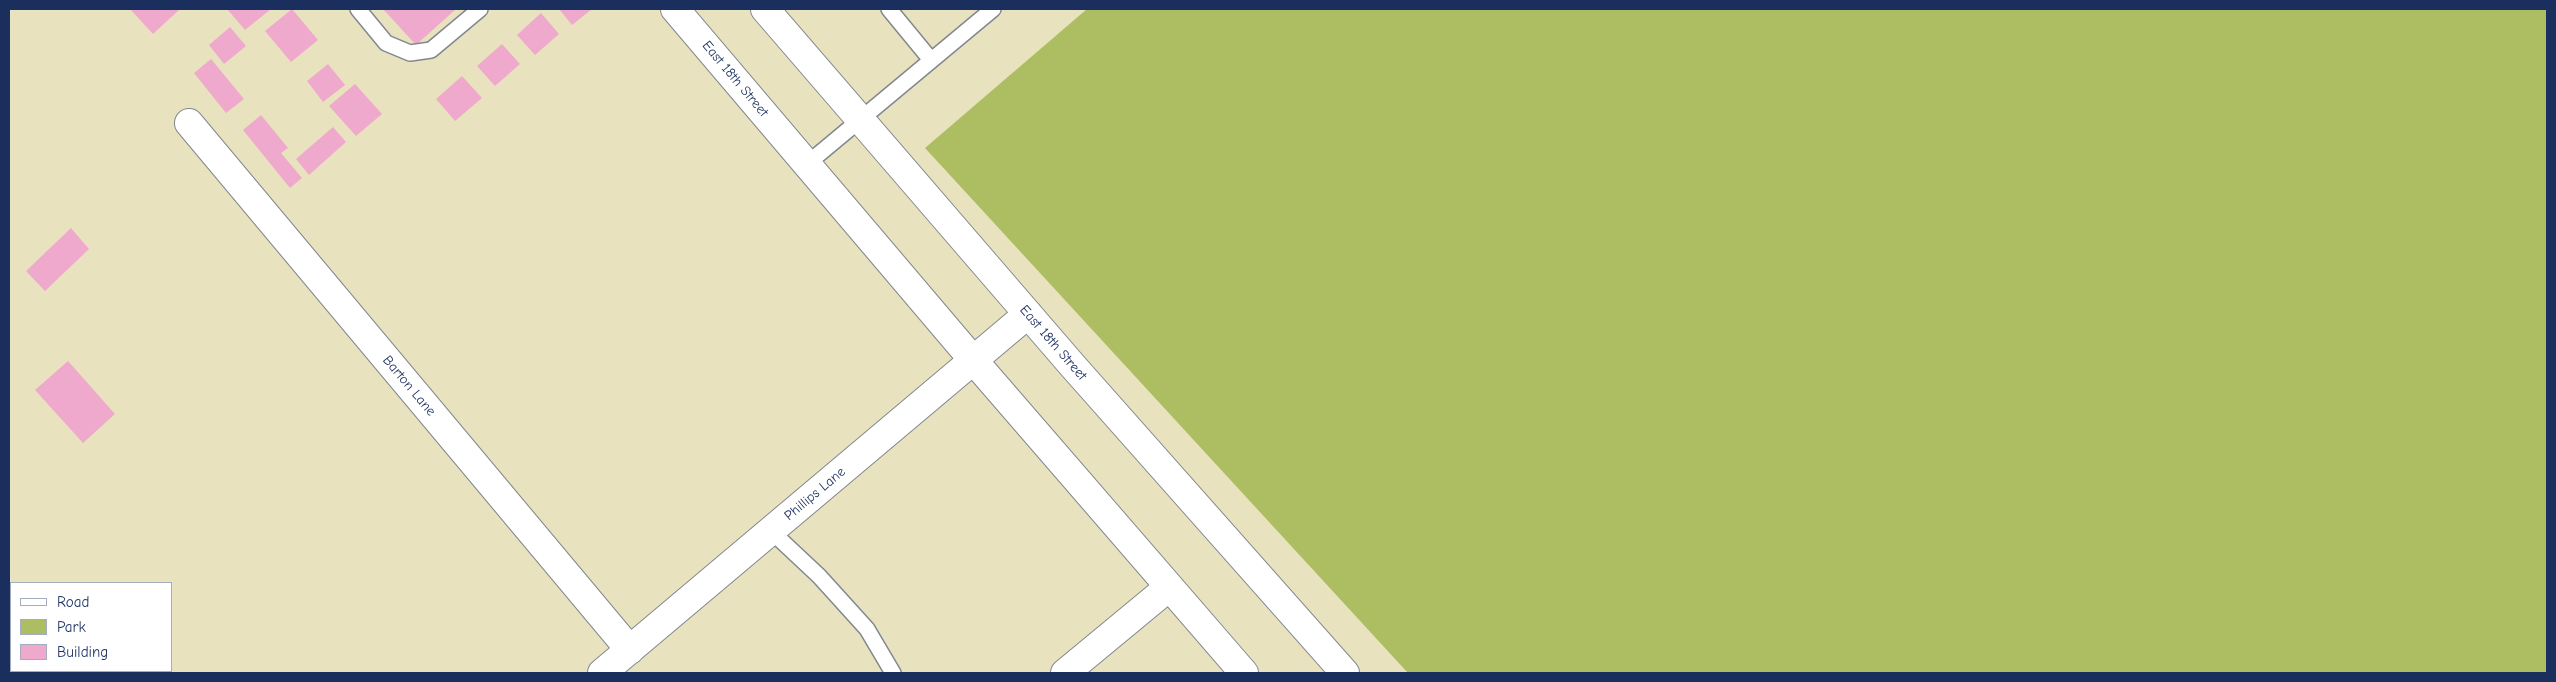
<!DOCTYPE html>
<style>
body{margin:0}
#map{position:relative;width:2556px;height:682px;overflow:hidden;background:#e9e2bf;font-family:"Comic Neue",sans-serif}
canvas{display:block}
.frame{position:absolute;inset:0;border:10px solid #1b2f5e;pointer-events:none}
.legend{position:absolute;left:10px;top:582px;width:162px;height:90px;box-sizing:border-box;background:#fff;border:1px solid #a4acbf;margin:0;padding:6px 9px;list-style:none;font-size:15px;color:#1b2f5e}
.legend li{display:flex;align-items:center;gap:10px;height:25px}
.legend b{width:25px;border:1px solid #a4acbf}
</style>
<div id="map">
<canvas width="2556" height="682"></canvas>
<div class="frame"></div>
<ul class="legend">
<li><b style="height:6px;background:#fff"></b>Road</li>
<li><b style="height:14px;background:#acbe61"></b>Park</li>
<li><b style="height:14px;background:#efa9cc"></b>Building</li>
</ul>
</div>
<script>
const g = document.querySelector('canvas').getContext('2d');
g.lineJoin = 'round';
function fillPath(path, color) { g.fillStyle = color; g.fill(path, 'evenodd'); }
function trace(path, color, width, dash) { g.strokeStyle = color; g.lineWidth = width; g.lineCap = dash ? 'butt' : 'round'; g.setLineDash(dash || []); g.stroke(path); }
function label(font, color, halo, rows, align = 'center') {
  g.font = font + ' "Comic Neue",sans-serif'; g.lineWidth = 4.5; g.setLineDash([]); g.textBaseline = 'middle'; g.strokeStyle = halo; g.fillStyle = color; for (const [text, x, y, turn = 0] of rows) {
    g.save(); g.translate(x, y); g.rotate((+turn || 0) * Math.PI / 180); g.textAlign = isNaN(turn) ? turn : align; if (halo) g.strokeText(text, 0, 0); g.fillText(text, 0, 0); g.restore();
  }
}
const green = new Path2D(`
 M 1087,9 L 2547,9 L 2547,673 L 1408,673 L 925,148 Z`);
const building = new Path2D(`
 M 130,9 L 180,9 L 153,34 Z
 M 227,9 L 271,9 L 245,30 Z
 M 292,9 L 318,40 L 291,62 L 265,31 Z
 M 383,9 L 456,9 L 416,45 Z
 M 559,9 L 592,9 L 572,25 Z
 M 541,13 L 559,34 L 535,55 L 517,35 Z
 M 230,27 L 246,46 L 224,64 L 209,45 Z
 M 502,44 L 520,64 L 495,86 L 477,66 Z
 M 211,59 L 244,99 L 226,113 L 194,73 Z
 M 328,64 L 345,85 L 323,102 L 307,81 Z
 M 462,76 L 482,98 L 455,121 L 436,99 Z
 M 355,84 L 382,114 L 356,136 L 329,106 Z
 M 261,115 L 288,148 L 281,153 L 302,178 L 290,188 L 243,130 Z
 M 333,127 L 346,142 L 309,175 L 296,159 Z
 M 71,228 L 89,249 L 45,291 L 26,271 Z
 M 68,361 L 115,414 L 83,443 L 35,390 Z`);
const lane = new Path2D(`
 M 358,9 L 386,43 L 410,53 L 431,50 L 480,9
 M 889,9 L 931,60
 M 807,164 L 993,9
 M 771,531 L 819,576 L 867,629 L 893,673`);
const street = new Path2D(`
 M 189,123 L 630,650
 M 602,673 L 1028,314
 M 1065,673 L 1169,587`);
const secondary = new Path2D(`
 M 675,9 L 974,361 L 1244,673
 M 765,9 L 1072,365 L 1345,673`);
const streetNames = [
 ["East 18th Street",735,79,50],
 ["East 18th Street",1053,343,49],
 ["Barton Lane",409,386,50],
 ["Phillips Lane",815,494,-40]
];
fillPath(green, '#acbe61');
fillPath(building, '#efa9cc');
trace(lane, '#82888e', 18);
trace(street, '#82888e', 30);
trace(secondary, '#82888e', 30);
trace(lane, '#fff', 15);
trace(street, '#fff', 28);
trace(secondary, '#fff', 28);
label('14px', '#1b2f5e', '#fff', streetNames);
</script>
